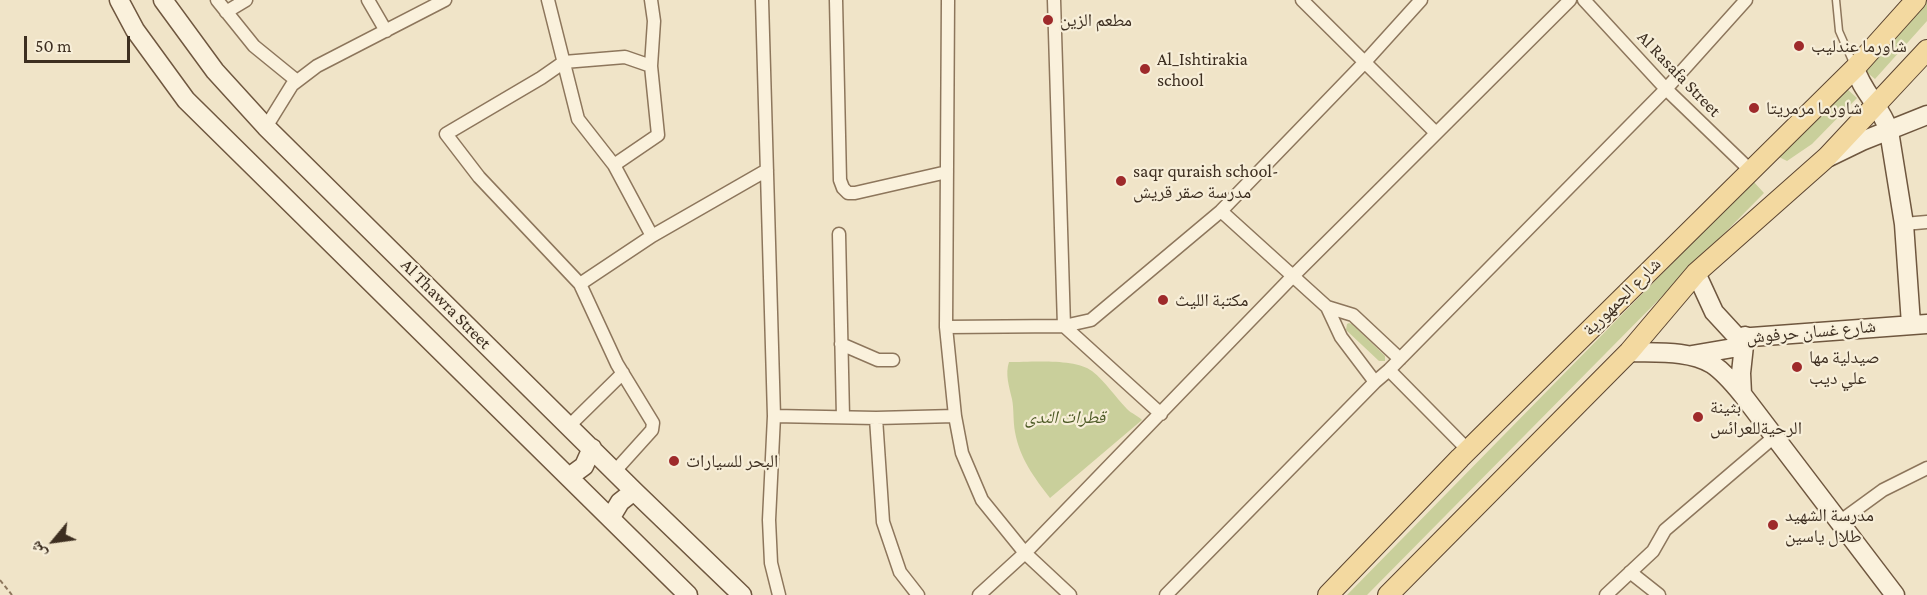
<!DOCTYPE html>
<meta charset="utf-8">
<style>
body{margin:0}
#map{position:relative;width:1927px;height:595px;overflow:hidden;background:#f0e4c8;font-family:"Crimson Pro","Noto Naskh Arabic",serif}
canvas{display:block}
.north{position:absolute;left:24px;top:511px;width:60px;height:60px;-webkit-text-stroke:4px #f7eed8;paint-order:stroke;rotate:241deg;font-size:16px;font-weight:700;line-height:24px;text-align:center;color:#3d2e20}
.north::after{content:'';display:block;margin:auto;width:21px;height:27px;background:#3d2e20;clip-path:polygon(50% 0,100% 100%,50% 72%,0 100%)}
.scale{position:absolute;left:24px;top:36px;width:106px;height:27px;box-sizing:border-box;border:3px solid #3d2e20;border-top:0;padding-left:8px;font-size:18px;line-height:21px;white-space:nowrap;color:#3d2e20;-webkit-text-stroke:4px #f7eed8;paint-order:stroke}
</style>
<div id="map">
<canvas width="1927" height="595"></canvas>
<div class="north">ش</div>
<div class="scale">50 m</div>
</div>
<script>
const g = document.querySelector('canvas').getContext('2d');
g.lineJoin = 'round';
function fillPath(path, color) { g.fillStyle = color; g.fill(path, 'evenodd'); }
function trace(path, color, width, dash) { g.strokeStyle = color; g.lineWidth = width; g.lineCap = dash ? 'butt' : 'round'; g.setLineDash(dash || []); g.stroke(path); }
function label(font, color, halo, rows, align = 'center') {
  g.font = font + ' "Crimson Pro","Noto Naskh Arabic",serif'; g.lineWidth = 4.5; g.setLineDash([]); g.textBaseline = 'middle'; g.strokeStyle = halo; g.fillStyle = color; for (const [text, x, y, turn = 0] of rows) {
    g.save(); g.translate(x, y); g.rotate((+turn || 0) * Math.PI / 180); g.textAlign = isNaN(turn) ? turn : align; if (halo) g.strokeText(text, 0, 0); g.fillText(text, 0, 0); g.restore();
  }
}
const green = new Path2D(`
 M 1927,0 L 1927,21 L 1875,79 L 1864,70 Z
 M 1846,88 L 1857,98 L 1812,144 L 1787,161 L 1777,156 Z
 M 1753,181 L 1764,193 L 1367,595 L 1347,595 Z
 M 1349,323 L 1352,324 L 1385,356 L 1385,361 L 1379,361 L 1346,330 L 1347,324 Z
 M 1009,362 C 1031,362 1075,358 1092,371 C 1106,382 1115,397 1127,409 C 1132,414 1137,415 1142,420 L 1050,498 C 1034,477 1020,459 1015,432 C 1013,421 1014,409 1012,399 C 1009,386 1005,374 1009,362 Z`);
const path = new Path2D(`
 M 0,580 L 12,595`);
const lane = new Path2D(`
 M 1836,0 L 1839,31 L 1854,65`);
const street = new Path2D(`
 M 217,0 L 254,46 L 297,81
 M 368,0 L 386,31
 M 548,0 L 578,119 L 614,165 L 652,236 L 767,170
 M 651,0 L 654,21 L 651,66
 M 762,0 L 774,416 L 769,520 L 771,563 L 779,595
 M 836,0 L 840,180 L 843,188 L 848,193 L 855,193 L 947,172
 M 948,0 L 946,327 L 955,416 L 962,453 L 982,500 L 1025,553 L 1070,595
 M 1054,0 L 1064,326 L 1161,414
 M 1302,0 L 1435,132
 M 1584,0 L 1666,89 L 1750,170
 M 226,12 L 246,0
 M 266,127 L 292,85 L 317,66 L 445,0
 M 614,165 L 658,135 L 651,66 L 625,57 L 564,62 L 541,78 L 446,134 L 479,177 L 580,284 L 652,236
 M 1221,211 L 1327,307 L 1341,337 L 1375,382
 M 1904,224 L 1927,222
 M 839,234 L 843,417
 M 580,284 L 617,364 L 653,423 L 652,430 L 615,471
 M 1327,307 L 1353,315 L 1400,359
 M 946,327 L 1064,326 L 1091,320 L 1221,211 L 1364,63 L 1421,0
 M 841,344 L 878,360 L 893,360
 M 1389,370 L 1468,450
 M 774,416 L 876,418 L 955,416
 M 876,418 L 883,522 L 900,572 L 918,595
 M 569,426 L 623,373
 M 1839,522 L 1883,490 L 1927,468
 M 1630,572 L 1659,595
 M 979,595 L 1025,553 L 1293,276 L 1570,0
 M 1166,595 L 1375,382 L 1389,370 L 1666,89 L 1746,0
 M 1606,595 L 1653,551 L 1665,530 L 1774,437`);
const secondary = new Path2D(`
 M 119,0 L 135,30 L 186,100 L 688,595
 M 163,0 L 215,71 L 266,127 L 634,491 L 742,595
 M 1855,68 C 1862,92 1881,106 1889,131 L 1904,224 L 1911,324
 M 1829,157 L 1862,141 L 1927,115
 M 1696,273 L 1714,312 L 1738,338 L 1927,324
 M 1629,352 C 1656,353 1689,350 1712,364 C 1724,372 1733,383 1742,394 L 1895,595
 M 1692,355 L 1733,348 L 1745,336
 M 1742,394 L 1741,373 L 1745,336
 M 569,477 L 584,466 L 592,448
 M 611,517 L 620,502 L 634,491`);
const primary = new Path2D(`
 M 1328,595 L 1460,458 L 1855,68 L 1916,0
 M 1388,595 L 1629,352 L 1696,273 L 1827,157 L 1927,50`);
const markers = [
 [1048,20,6,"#9e2a2b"],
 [1799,46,6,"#9e2a2b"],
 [1145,69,6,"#9e2a2b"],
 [1754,108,6,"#9e2a2b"],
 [1121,181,6,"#9e2a2b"],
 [1163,300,6,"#9e2a2b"],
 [1797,367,6,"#9e2a2b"],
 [1698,417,6,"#9e2a2b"],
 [674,461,6,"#9e2a2b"],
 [1773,525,6,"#9e2a2b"]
];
const poiNames = [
 ["مطعم الزين",1060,20],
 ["شاورما عندليب",1811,46],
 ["Al_Ishtirakia",1157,59],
 ["school",1157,80],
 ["شاورما مرمريتا",1766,108],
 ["saqr quraish school-",1133,171],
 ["مدرسة صقر قريش",1133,192],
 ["مكتبة الليث",1175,300],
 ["صيدلية مها",1809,357],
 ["علي ديب",1809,378],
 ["بثينة",1710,407],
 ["الرحيةللعرائس",1710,428],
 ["البحر للسيارات",686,461],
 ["مدرسة الشهيد",1785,515],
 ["طلال ياسين",1785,536]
];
const streetNames = [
 ["Al Rasafa Street",1679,74,46],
 ["شارع الجمهورية",1622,297,-45],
 ["Al Thawra Street",446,304,45],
 ["شارع غسان حرفوش",1811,332,-5]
];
const parkNames = [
 ["قطرات الندى",1065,417]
];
fillPath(green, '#c9cf9b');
trace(lane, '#8d765c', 9);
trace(street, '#8d765c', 15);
trace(secondary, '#6f573f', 21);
trace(primary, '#5b4430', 22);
trace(path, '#8d765c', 2, [4.5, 3]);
trace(lane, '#faf1dc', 6);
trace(street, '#faf1dc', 12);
trace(secondary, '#faf1dc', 18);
trace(primary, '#f3d9a0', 20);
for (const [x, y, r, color] of markers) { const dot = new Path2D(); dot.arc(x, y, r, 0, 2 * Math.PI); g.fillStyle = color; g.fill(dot); trace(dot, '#f7eed8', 2); }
label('18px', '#3d2e20', '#f7eed8', poiNames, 'left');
label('18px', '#3d2e20', '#f7eed8', streetNames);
label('italic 18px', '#4d5a26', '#f7eed8', parkNames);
</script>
